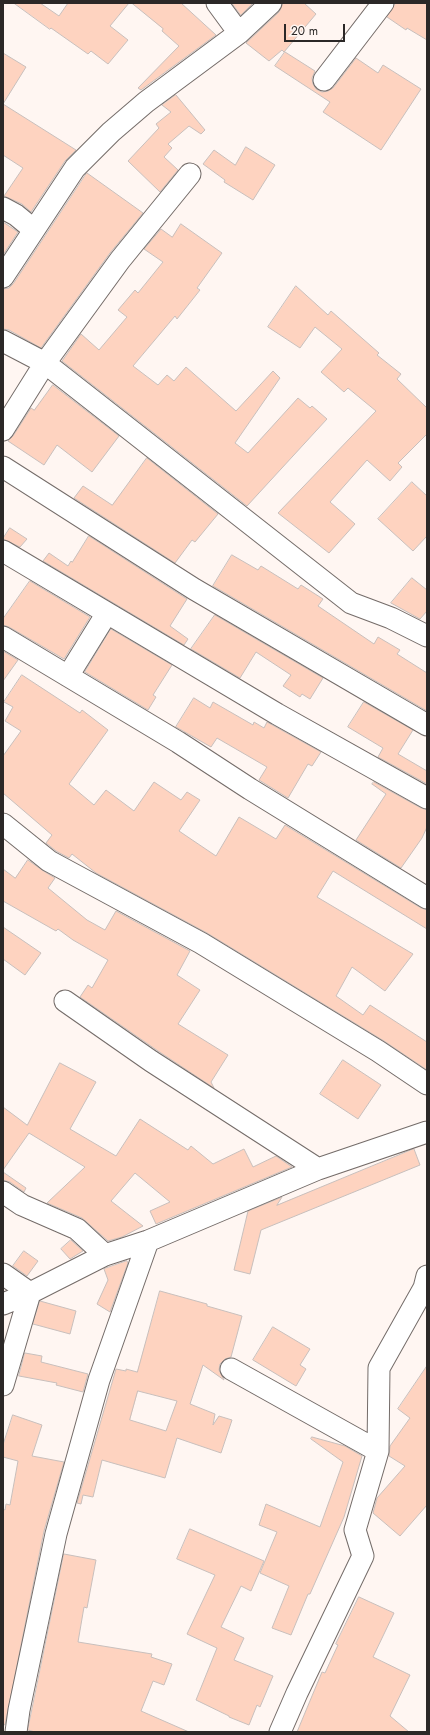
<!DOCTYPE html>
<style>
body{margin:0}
#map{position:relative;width:430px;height:1735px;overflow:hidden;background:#fff6f2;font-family:Jost,sans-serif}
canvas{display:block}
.frame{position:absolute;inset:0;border:4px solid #2b2827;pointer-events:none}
.scale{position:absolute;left:284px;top:24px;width:61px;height:18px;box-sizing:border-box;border:2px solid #2b2827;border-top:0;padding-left:5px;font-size:12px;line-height:14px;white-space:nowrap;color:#2b2827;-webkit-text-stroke:3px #fff6f2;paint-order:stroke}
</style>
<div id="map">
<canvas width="430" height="1735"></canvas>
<div class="frame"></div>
<div class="scale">20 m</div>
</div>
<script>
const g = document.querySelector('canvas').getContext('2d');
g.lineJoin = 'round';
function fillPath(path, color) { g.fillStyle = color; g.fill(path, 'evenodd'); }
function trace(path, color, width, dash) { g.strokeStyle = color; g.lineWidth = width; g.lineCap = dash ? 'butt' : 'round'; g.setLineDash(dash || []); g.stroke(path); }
const building = new Path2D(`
 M 14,3 L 40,3 L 59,16 L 68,3 L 129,3 L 110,26 L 128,40 L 108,64 L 91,51 L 88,54 L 51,28 L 50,29 Z
 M 132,3 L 181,3 L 216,35 L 141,90 L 138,88 L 179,46 L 162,31 L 163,29 Z
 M 232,3 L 253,3 L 241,15 Z
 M 283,3 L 304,3 L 316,14 L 284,52 L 282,50 L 269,61 L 246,43 L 279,12 Z
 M 396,3 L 427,3 L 427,40 L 407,28 L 406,30 L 387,17 Z
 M 285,52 L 315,71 L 312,78 L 313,84 L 316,89 L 322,92 L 328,91 L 333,88 L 356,58 L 378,73 L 383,65 L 421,89 L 381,150 L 323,112 L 330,102 L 275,66 Z
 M 3,53 L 26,67 L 3,104 L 76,150 L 65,161 L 31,212 L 22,204 L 4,196 L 23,168 L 3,155 Z
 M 176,95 L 205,130 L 201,134 L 189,126 L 168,144 L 172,148 L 164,157 L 178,170 L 160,192 L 128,161 L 159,128 L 156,124 L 171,112 L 162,105 Z
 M 246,147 L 275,165 L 253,200 L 224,182 L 225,180 L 203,164 L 214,150 L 235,165 Z
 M 87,173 L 143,213 L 110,253 L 41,348 L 9,330 L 3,329 L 3,289 L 9,288 L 13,284 Z
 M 3,222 L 18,232 L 3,255 Z
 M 181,224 L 222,253 L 197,288 L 200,290 L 177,319 L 175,316 L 133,366 L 158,385 L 167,375 L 174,381 L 186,367 L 236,411 L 273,371 L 280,378 L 235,443 L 248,453 L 298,398 L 310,408 L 312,406 L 327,419 L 247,506 L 62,361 L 81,334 L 99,350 L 127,317 L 118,310 L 135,290 L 138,293 L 163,262 L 144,249 L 161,229 L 172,237 Z
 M 296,286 L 328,315 L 331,311 L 379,353 L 377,355 L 401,374 L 397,379 L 427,408 L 427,434 L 398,463 L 402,467 L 390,481 L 367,460 L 330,502 L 355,524 L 329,553 L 278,513 L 376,411 L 348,388 L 344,392 L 321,372 L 342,349 L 315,327 L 300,348 L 268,327 Z
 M 53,385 L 119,436 L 92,472 L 57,445 L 44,465 L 8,441 L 13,436 L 31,408 L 34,410 Z
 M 147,458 L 218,514 L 195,542 L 192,540 L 175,563 L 74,498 L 83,486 L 112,505 Z
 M 412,482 L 427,496 L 427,536 L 413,551 L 378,519 Z
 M 10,528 L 27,539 L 20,547 L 3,539 Z
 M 89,536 L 187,599 L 170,626 L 188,639 L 184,645 L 43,561 L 49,553 L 68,566 L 71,561 L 72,562 Z
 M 232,555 L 258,570 L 261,566 L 298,589 L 301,585 L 323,599 L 318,606 L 374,644 L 378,637 L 400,650 L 397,654 L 427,673 L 427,711 L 213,586 Z
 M 412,578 L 427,590 L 427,611 L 420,619 L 391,603 Z
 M 30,581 L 90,617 L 64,659 L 9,627 L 3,625 L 3,619 Z
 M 215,615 L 323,678 L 310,699 L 302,694 L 300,697 L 283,686 L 291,675 L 256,652 L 240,678 L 191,649 Z
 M 111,629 L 172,665 L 153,695 L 156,697 L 148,710 L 85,672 Z
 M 3,651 L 18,660 L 3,681 Z
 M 22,675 L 80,713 L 82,710 L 108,730 L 69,784 L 94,805 L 106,790 L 134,811 L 154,782 L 181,800 L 187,792 L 200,800 L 179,831 L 216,856 L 239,817 L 276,839 L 285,825 L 421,908 L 427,910 L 427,929 L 333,871 L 317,897 L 413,954 L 385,991 L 352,967 L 336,996 L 363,1015 L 370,1005 L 427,1042 L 427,1070 L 384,1041 L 207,933 L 96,873 L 72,854 L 69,858 L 56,851 L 46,843 L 52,835 L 3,793 L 3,756 L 21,731 L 5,721 L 13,707 L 4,702 Z
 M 194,698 L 210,708 L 213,702 L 253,725 L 254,722 L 264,728 L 267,722 L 321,752 L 312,766 L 308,764 L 288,798 L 259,780 L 267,767 L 217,738 L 211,747 L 176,727 Z
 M 364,702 L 413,730 L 398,754 L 427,771 L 427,784 L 378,757 L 383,748 L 348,727 Z
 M 374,782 L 421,808 L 427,810 L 427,827 L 422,838 L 401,868 L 356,840 L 386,794 L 372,784 Z
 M 28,860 L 42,870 L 55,878 L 48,888 L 87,920 L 105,930 L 116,911 L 190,951 L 177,975 L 200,990 L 178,1024 L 228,1055 L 211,1082 L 214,1088 L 158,1051 L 80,997 L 88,985 L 92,988 L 108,960 L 73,940 L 58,929 L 56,931 L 3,901 L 3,869 L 15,878 Z
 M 3,927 L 41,953 L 25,975 L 3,959 Z
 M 343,1060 L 381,1085 L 358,1119 L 320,1094 Z
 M 60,1063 L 96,1082 L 70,1129 L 116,1156 L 140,1119 L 188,1150 L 191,1146 L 213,1164 L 244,1149 L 253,1167 L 276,1156 L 292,1167 L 156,1224 L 150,1211 L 170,1202 L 135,1173 L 111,1201 L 143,1226 L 122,1237 L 108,1241 L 82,1218 L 47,1203 L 85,1167 L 29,1133 L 3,1170 L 3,1107 L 27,1125 Z
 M 414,1149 L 420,1165 L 261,1230 L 250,1274 L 234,1270 L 248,1211 L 282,1197 L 277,1205 Z
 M 3,1172 L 26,1188 L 24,1192 L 10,1182 L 3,1180 Z
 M 71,1240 L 83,1251 L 70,1259 L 61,1249 Z
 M 24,1251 L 38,1261 L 27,1276 L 13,1266 Z
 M 127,1261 L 128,1263 L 110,1312 L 97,1304 L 108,1280 L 104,1269 Z
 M 160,1291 L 207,1304 L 207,1306 L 242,1316 L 231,1357 L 225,1359 L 220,1364 L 219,1370 L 224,1380 L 203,1365 L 190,1404 L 215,1414 L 213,1425 L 219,1416 L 232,1420 L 221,1453 L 177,1438 L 165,1478 L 102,1460 L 93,1497 L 83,1495 L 81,1504 L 77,1503 L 116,1369 L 126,1371 L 126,1369 L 137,1372 ZM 138,1391 L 177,1401 L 166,1431 L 130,1420 Z
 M 40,1301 L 76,1311 L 70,1334 L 33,1324 Z
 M 273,1327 L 310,1349 L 300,1365 L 306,1369 L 296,1386 L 253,1360 Z
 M 25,1353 L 42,1356 L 41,1362 L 88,1374 L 83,1392 L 56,1385 L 57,1383 L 19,1376 Z
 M 427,1366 L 427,1505 L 400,1536 L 373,1513 L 377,1498 L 405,1466 L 389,1456 L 390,1446 L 410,1418 L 398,1409 Z
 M 13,1415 L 42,1425 L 32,1456 L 64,1462 L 44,1531 L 5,1725 L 3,1724 L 3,1509 L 5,1510 L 6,1504 L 10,1505 L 18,1461 L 3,1457 L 3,1445 Z
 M 312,1437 L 345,1446 L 362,1456 L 344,1517 L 310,1594 L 308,1594 L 291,1635 L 272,1628 L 289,1586 L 260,1573 L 277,1532 L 259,1525 L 266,1504 L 320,1527 L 343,1462 L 311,1439 Z
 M 190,1529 L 264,1561 L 251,1591 L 241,1586 L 221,1627 L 244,1638 L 234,1660 L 273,1676 L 260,1707 L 257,1705 L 249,1725 L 229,1717 L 229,1716 L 196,1700 L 217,1648 L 187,1634 L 215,1575 L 177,1559 Z
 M 64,1554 L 96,1560 L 87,1608 L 84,1607 L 78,1642 L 152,1654 L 151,1657 L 172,1664 L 164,1685 L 153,1681 L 141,1711 L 189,1732 L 35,1732 L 28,1730 Z
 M 359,1597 L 394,1613 L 373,1657 L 410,1675 L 390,1716 L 409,1732 L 297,1732 L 322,1672 L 325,1673 L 338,1645 L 336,1644 Z`);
const minor = new Path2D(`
 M 217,3 L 239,33
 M 324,80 L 383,3
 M 3,208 L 16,215 L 33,229
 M 3,277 L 75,168 L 111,132 L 146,102 L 239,33 L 271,3
 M 3,341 L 45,363 L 351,603 L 391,618 L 427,636
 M 3,430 L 45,363 L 120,260 L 190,174
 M 3,467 L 194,589 L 427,725
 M 3,551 L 277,714 L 427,798
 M 3,637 L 178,742 L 250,789 L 427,898
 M 68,676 L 107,613
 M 3,824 L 49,861 L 201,943 L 378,1051 L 427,1084
 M 65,1001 L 151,1061 L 318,1169
 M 3,1192 L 22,1205 L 77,1229 L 105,1255
 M 3,1274 L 30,1293 L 3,1385
 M 3,1304 L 30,1293 L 105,1255 L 148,1241 L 318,1169 L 427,1132
 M 231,1369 L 378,1451
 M 16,1732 L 19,1710 L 56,1534 L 99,1380 L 148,1241
 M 280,1732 L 297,1693 L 363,1556 L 355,1530 L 378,1451 L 379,1368 L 424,1288 L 427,1276`);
fillPath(building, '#fed3c0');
trace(building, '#c8bfbc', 1);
trace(minor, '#746c69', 23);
trace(minor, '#fff', 21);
</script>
